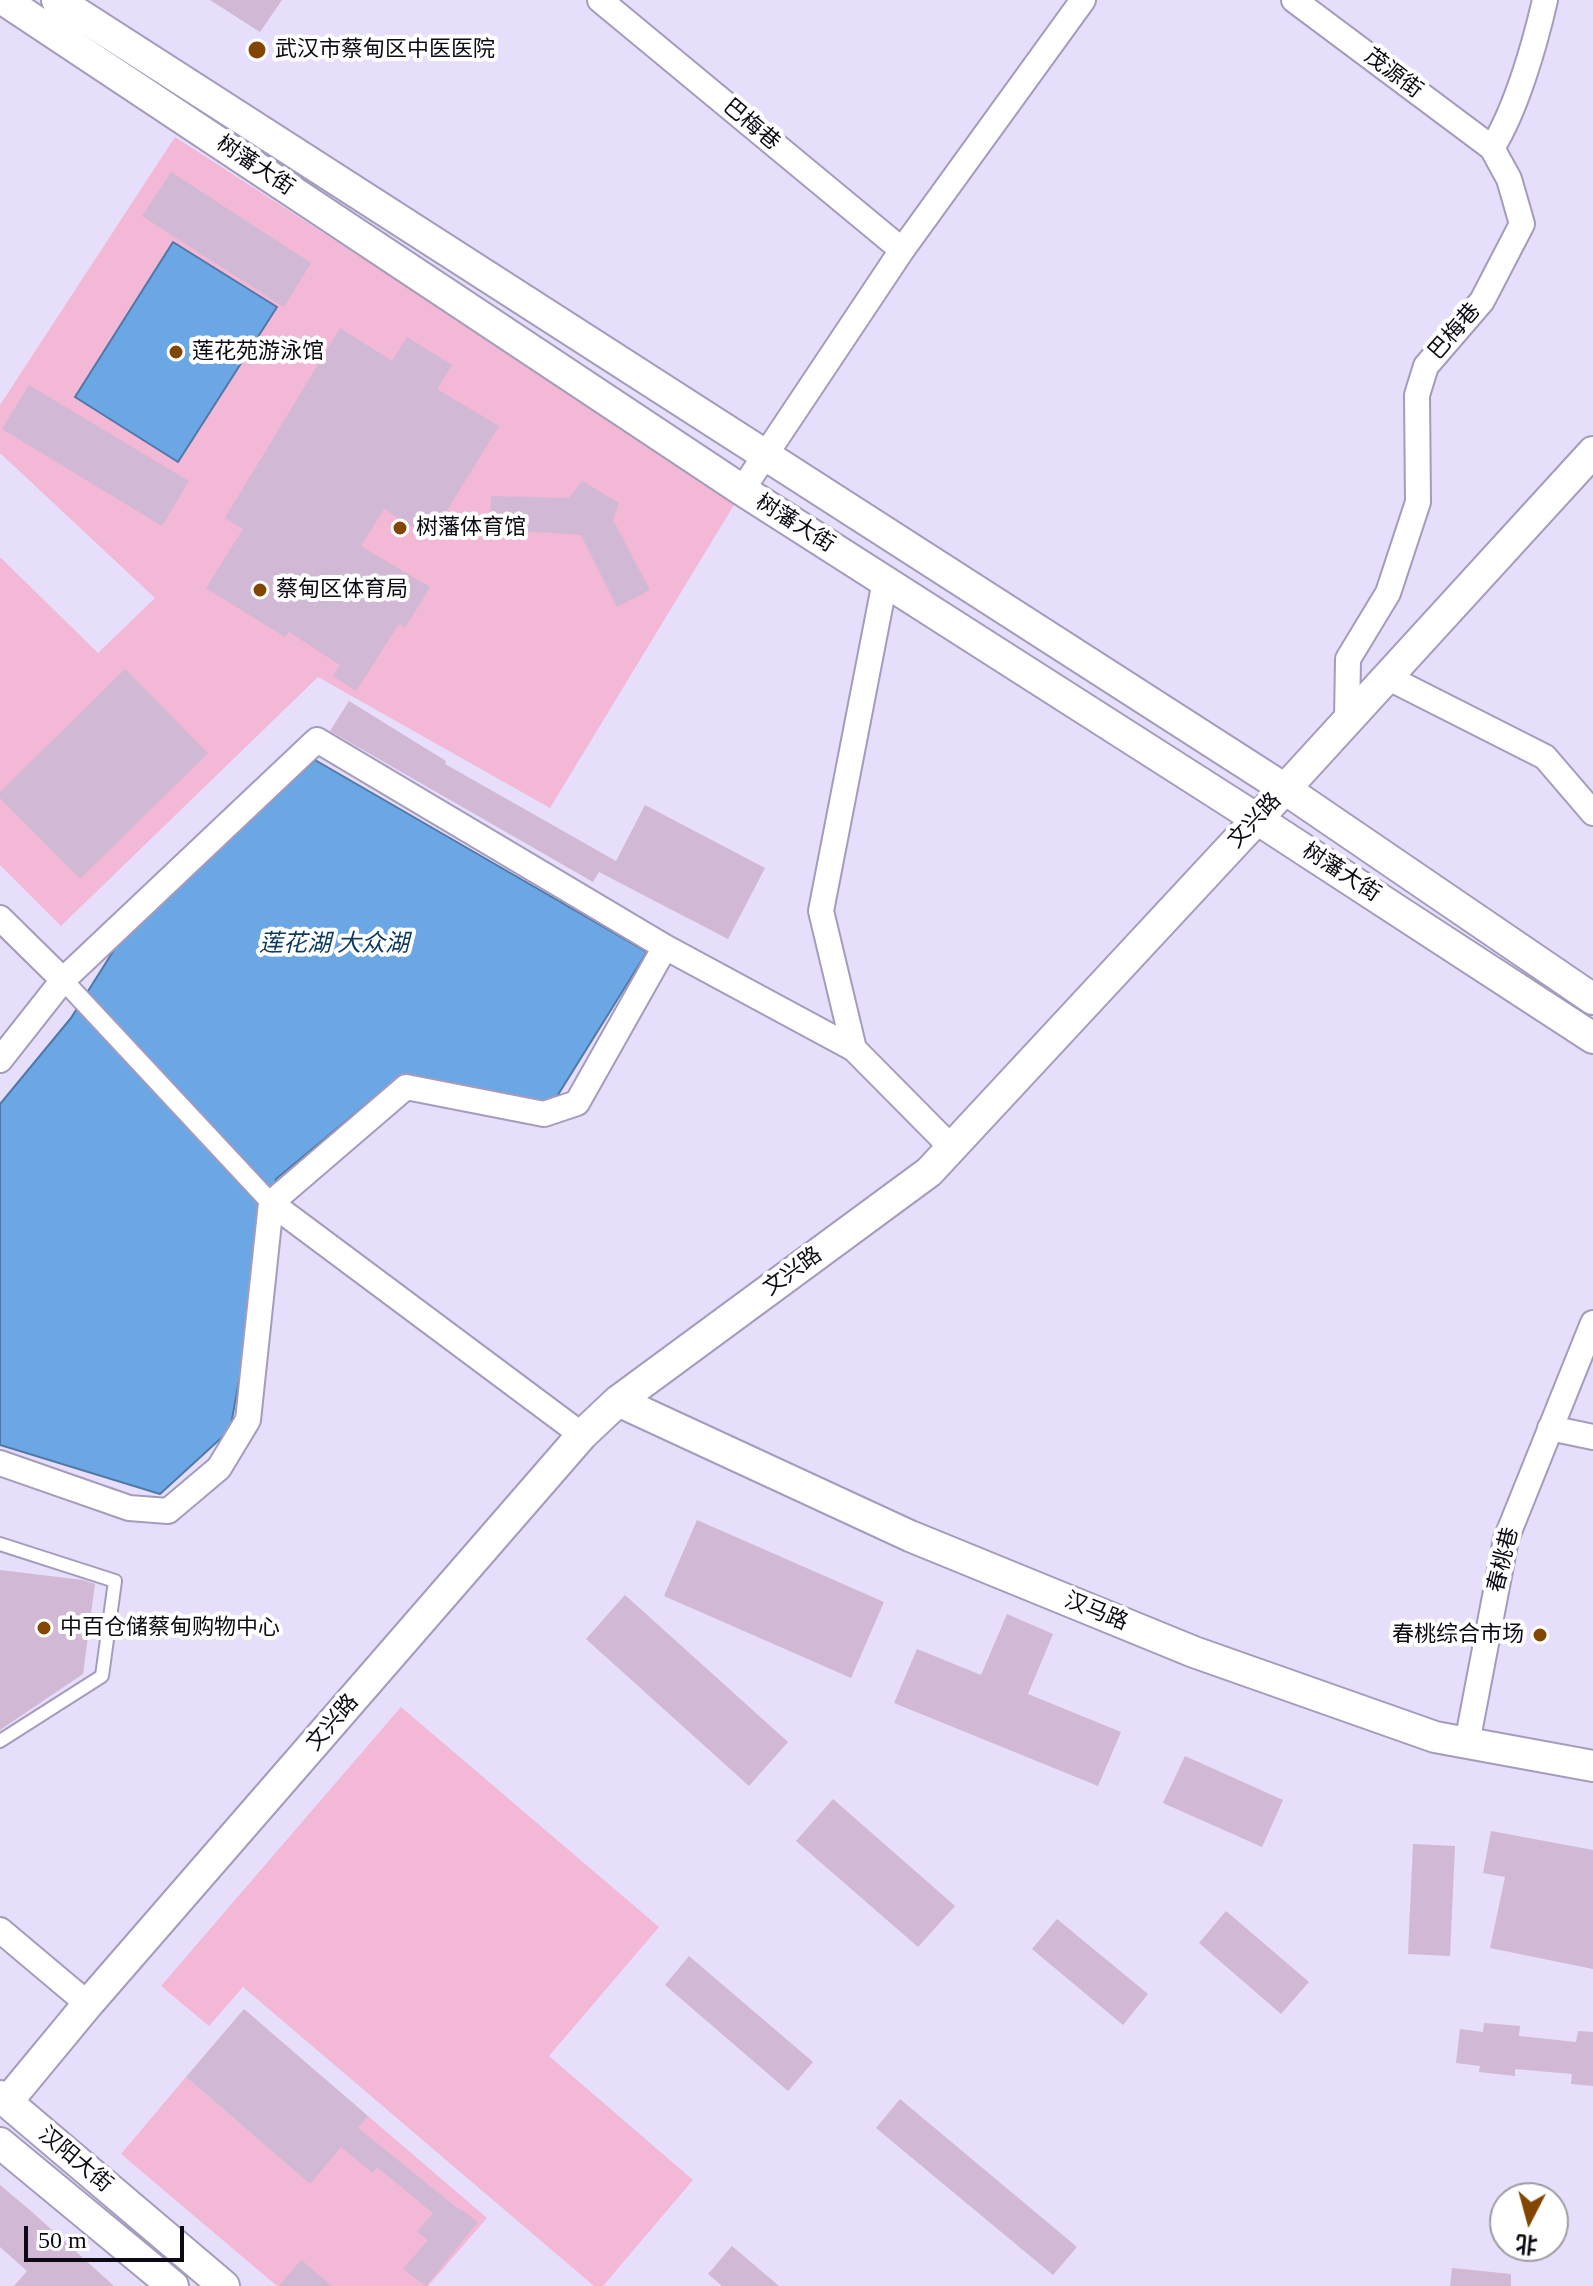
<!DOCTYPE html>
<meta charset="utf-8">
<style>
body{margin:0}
#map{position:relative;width:1593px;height:2286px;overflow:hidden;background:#e6defa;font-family:"Times New Roman","Noto Sans SC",serif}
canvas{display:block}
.north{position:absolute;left:1489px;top:2182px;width:80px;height:80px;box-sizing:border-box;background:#fff;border:2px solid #9f9da1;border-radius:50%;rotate:186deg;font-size:22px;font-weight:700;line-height:32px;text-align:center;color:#0e0a15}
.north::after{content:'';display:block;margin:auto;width:28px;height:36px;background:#824600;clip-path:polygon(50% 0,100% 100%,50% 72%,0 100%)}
.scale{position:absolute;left:24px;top:2226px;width:160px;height:36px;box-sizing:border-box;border:4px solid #0e0a15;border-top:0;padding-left:10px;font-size:24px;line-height:28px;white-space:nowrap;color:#0e0a15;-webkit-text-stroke:6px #fff;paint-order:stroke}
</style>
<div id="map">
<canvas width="1593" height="2286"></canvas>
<div class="north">北</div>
<div class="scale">50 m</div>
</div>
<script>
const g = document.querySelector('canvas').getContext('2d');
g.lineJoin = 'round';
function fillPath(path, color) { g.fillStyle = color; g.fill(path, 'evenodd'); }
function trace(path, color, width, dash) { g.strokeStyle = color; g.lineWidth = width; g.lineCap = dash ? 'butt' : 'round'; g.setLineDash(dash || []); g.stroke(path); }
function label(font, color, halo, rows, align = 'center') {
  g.font = font + ' "Times New Roman","Noto Sans SC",serif'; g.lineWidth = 8; g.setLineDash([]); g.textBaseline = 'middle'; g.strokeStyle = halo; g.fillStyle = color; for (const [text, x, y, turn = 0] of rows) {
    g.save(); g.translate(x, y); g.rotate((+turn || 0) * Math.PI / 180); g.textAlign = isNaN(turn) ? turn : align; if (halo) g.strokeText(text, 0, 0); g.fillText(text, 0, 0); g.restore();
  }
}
const green = new Path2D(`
 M 175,137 L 737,500 L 550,808 L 318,677 L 61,926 L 0,865 L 0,557 L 98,653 L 155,598 L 0,453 L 0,405 Z
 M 401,1707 L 659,1927 L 549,2056 L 693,2180 L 603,2286 L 594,2286 L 243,1987 L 209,2026 L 161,1986 Z
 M 186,2077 L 309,2183 L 368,2116 L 487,2218 L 428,2286 L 277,2286 L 121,2154 Z`);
const water = new Path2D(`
 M 173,242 L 277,307 L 178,462 L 75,397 Z
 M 315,760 L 647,952 L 551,1106 L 398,1078 L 276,1179 L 230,1430 L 160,1494 L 0,1445 L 0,1104 L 71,1018 L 119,942 Z`);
const building = new Path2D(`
 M 210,0 L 282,0 L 260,32 Z
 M 171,172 L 311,263 L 284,307 L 142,216 Z
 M 340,328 L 392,361 L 407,337 L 452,365 L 437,389 L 499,426 L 430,538 L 384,509 L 361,546 L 430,587 L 405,628 L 399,624 L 356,691 L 333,676 L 340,665 L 289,632 L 285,637 L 206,588 L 243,529 L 225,518 Z
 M 29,385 L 189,481 L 162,526 L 2,429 Z
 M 582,481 L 619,503 L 613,520 L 650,590 L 617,607 L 581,535 L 490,529 L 491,496 L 569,498 Z
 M 125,669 L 208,753 L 80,879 L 0,798 L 0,792 Z
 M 349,701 L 446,761 L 445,764 L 616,861 L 645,805 L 765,868 L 728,939 L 599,872 L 593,882 L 330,731 Z
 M 697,1520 L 884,1602 L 851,1678 L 664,1596 Z
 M 0,1570 L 83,1580 L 95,1584 L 83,1674 L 0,1730 Z
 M 625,1595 L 788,1742 L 749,1786 L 586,1639 Z
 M 1007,1614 L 1053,1634 L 1028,1694 L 1121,1732 L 1098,1786 L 894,1703 L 917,1649 L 981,1675 Z
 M 1185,1756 L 1283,1800 L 1262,1847 L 1163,1803 Z
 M 833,1799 L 955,1906 L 918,1947 L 796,1841 Z
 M 1491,1831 L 1593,1850 L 1593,1969 L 1490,1948 L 1505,1877 L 1483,1873 Z
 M 1413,1844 L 1455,1846 L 1450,1956 L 1408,1954 Z
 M 1226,1911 L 1309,1982 L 1281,2014 L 1199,1943 Z
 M 1057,1919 L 1148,1994 L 1123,2025 L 1032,1949 Z
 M 689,1956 L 813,2062 L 788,2091 L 665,1985 Z
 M 244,2009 L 368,2116 L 358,2128 L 461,2211 L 462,2210 L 478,2222 L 426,2286 L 403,2269 L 428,2240 L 417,2232 L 433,2213 L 377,2167 L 373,2173 L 341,2147 L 310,2184 L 186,2077 Z
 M 1484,2023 L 1520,2026 L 1519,2036 L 1576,2042 L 1578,2031 L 1593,2032 L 1593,2086 L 1571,2084 L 1572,2074 L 1515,2069 L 1515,2076 L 1479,2072 L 1480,2066 L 1456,2063 L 1460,2029 L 1483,2032 Z
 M 900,2099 L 1077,2247 L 1053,2275 L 876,2128 Z
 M 0,2185 L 31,2211 L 114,2286 L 14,2286 L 27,2271 L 0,2247 Z
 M 732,2246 L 779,2286 L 722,2286 L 708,2274 Z
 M 301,2260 L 332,2286 L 279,2286 Z
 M 1452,2268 L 1511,2274 L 1511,2286 L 1450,2286 Z`);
const service = new Path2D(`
 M 0,1544 L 115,1581 L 102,1676 L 0,1741`);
const pedestrian = new Path2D(`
 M 63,980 L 271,1203`);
const minor = new Path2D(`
 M 600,0 L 902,250
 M 1294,0 L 1492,148
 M 742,490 L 902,250 L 1083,0
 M 885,581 L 821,911 L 854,1049 L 952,1148
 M 1387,677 L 1545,757 L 1593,813
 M 1347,721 L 1348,659 L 1388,593 L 1418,502 L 1417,395 L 1426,366 L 1482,301 L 1522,224 L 1509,179 L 1492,148 C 1516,110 1535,44 1545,0
 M 0,918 L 63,980
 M 0,1060 L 63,980 L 317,740 L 665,947 L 854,1049
 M 271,1203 L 582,1435
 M 1550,1428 L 1593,1437
 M 0,1463 L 129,1508 L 168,1511 L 219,1468 L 248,1420 L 271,1203 L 406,1087 L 544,1114 L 577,1103 L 665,947
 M 1467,1743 L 1506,1539 L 1593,1323
 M 0,1930 L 88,2004`);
const tertiary = new Path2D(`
 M 4,0 L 742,490 L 1257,819 L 1593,1038
 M 57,0 L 1285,789 L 1593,999
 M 618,1401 L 910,1536 L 1194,1652 L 1435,1737 L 1593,1766
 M 0,2096 L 224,2286
 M 7,2102 L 88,2004 L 582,1435 L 618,1401 L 929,1172 L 1285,789 L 1593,452
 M 0,2143 L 173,2286`);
const markers = [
 [257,50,10,"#824600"],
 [176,352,8,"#824600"],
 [400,528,8,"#824600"],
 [260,590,8,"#824600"],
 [44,1628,8,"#824600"],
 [1540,1635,8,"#824600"]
];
const poiNames = [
 ["武汉市蔡甸区中医医院",275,50],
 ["莲花苑游泳馆",192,352],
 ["树藩体育馆",416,528],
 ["蔡甸区体育局",276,590],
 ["中百仓储蔡甸购物中心",60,1628],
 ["春桃综合市场",1524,1635,"right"]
];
const streetNames = [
 ["茂源街",1393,74,37],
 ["巴梅巷",751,125,40],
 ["树藩大街",255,166,34],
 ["巴梅巷",1455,332,-49],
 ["树藩大街",795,524,32],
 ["文兴路",1255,821,-47],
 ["树藩大街",1341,873,33],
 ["文兴路",793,1272,-36],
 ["春桃巷",1504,1560,-76],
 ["汉马路",1096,1612,22],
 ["文兴路",333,1723,-49],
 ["汉阳大街",75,2160,40]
];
const waterNames = [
 ["莲花湖 大众湖",334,945]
];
fillPath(green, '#f2b8d6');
fillPath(water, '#6ba7e5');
trace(water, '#4f78a7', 2);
fillPath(building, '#d1b8d4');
trace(service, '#a59bbc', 16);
trace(pedestrian, '#a59bbc', 22);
trace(minor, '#a59bbc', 28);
trace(tertiary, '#a59bbc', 34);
trace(service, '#fff', 12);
trace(pedestrian, '#fff', 18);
trace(minor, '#fff', 24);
trace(tertiary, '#fff', 30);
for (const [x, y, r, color] of markers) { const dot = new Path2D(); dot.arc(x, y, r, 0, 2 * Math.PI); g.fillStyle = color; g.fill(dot); trace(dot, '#fff', 3); }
label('22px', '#0e0a15', '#fff', poiNames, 'left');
label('22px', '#0e0a15', '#fff', streetNames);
label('italic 24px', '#0b385f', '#fff', waterNames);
</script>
